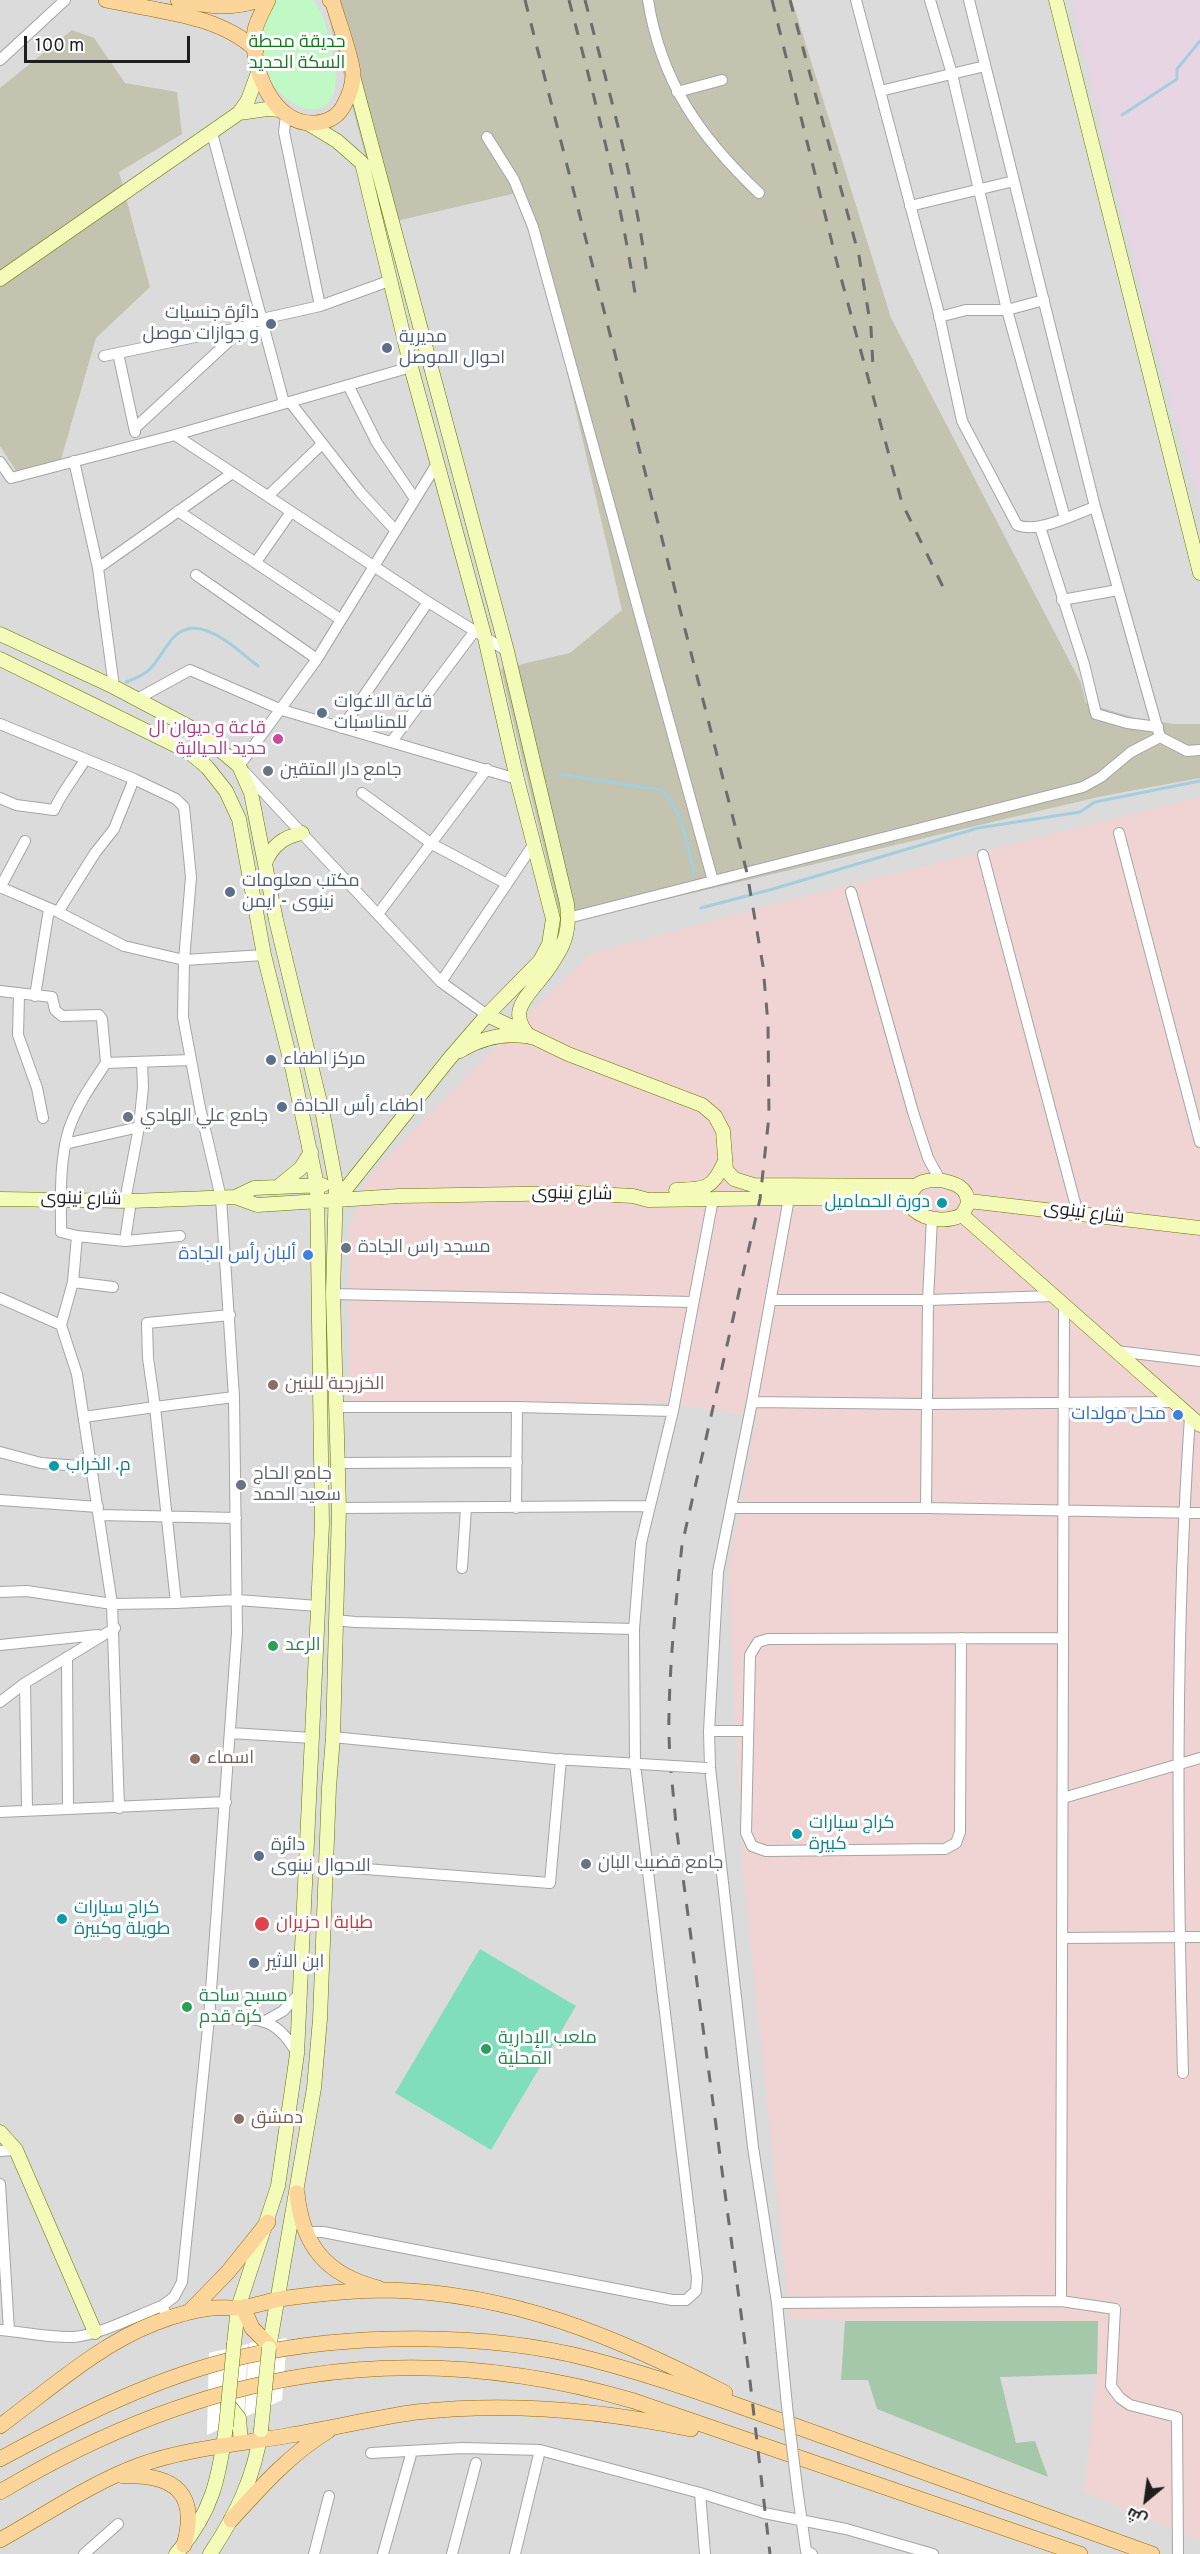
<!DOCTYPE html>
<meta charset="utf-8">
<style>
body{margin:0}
#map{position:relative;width:1200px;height:2554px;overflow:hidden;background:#efebe4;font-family:Overpass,Cairo,sans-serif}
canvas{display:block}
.north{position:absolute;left:1116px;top:2470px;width:60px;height:60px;-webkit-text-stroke:4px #fff;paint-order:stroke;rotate:209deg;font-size:16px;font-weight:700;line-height:24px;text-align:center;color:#1e1e1e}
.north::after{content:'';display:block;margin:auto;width:21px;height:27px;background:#1e1e1e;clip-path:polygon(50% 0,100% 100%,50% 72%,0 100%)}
.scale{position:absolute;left:24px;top:36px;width:166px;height:27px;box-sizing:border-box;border:3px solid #1e1e1e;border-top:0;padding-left:8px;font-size:18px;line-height:21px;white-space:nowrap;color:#1e1e1e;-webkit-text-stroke:4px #fff;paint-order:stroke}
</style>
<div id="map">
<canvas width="1200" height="2554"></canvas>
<div class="north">ش</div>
<div class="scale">100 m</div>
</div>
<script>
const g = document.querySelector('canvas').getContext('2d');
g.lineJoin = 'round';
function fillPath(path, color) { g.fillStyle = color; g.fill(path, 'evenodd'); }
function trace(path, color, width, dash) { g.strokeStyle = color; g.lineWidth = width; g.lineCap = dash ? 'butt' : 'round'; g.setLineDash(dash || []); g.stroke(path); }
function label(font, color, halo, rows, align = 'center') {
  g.font = font + ' Overpass,Cairo,sans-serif'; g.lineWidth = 6; g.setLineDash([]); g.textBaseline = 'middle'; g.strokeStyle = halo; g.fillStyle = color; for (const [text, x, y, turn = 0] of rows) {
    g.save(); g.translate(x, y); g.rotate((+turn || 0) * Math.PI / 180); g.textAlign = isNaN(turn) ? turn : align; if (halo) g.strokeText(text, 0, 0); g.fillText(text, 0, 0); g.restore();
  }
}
const residential = new Path2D(`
 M 0,0 L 1200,0 L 1200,2554 L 0,2554 Z`);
const commercial = new Path2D(`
 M 1200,797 L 1200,2540 L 1084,2492 L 1097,2374 L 1098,2321 L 790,2320 L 743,1871 L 728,1570 L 757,1417 L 661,1402 L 349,1403 L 350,1226 L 369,1176 L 523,1019 L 592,953 L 779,903 Z`);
const industrial = new Path2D(`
 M 1071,0 L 1200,0 L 1200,504 L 1152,334 Z`);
const construction = new Path2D(`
 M 324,0 L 792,0 L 891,318 L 1081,683 L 1086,703 L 1135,718 L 1174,724 L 1200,724 L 1200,778 L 1098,797 L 562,924 L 501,669 L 570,653 L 622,610 L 525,191 L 392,222 L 366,158 Z
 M 72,30 L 94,38 L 125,83 L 177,92 L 182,134 L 119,172 L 150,287 L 96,338 L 60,463 L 18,474 L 0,446 L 0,88 Z`);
const cemetery = new Path2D(`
 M 845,2321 L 1098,2321 L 1097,2374 L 1000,2377 L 1016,2443 L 1035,2441 L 1048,2477 L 877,2409 L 868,2380 L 841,2380 Z`);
const park = new Path2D(`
 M 275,0 L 313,0 C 325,16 328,32 332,51 C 357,154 246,104 262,29 C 264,20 271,9 275,0 Z`);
const pitch = new Path2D(`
 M 480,1949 L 576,2006 L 491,2150 L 395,2093 Z`);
const pier = new Path2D(`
 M 287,2338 L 282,2400 L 245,2417 L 249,2343 Z
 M 248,2344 L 244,2418 L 207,2435 L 209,2353 Z`);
const stream = new Path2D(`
 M 1122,115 L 1177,79 L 1177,69 L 1200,41
 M 126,682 C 154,672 153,665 169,643 C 195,606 234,648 258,666
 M 558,774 L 661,790 C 683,808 688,848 694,875
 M 701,908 L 773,889 L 978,828 L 1080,812 L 1095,802 L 1200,781`);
const street = new Path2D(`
 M 648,0 C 661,82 700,137 759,193
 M 856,0 L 938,310 L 962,421 L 1017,525 C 1038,534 1074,514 1095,507
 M 930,0 L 952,74 L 1007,310 L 966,310 L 939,317
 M 969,0 L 1095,507 L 1160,737
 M 0,60 L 65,0
 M 880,91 L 985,66
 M 677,92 L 722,80
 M 286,115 L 284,132 L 320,306
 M 212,133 L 284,403
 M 487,137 L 514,180 L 533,227 L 713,881
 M 910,206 L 1014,181
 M 1044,300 L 1007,310 L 1065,518
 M 118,353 L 135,432
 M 104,356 L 243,327 L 262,319 L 320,306 L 389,281
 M 348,385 L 377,443 L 415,499
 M 290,402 L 361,493 L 395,530
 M 135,428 L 243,328
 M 175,435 L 428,602 L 507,651
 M 74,461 L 98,568 L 114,687
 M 0,462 L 11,478 L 175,435 L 411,367
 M 438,462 L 317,659 L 239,766 L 441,982 L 487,1015
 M 268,496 L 322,444
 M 178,511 L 340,619
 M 1040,527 L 1084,664 L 1096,714 L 1127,723 L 1158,727
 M 256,562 L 291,512
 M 98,568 L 231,474
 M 196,575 L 317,659
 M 1062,600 L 1118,590
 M 137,699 L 190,670 L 282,710 L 517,779
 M 0,724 L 134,779 L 176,799 L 184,807 L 191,877 L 184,960 L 183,1017 L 200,1108 L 221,1198 L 234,1397 L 237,1633 L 209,2018 L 182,2282 L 174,2297 L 162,2306 L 169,2319
 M 342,728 L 428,602
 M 392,741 L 474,632
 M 362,793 L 432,844 L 507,884
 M 0,798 L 16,805 L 54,810 C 62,792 74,778 85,760
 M 1119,833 L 1200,1142
 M 983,855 L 1078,1214
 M 0,887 L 58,912 L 124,946 L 184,960 L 264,955
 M 0,888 L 25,841
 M 851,892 L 913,1112 L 928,1158 L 940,1180
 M 58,912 L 95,853 L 114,829 L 134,779
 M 378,914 L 487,769
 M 568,918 L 1083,787 L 1101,777 L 1131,752 L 1160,737 L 1187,751 L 1200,750
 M 441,982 L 535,842
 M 0,991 L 52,997 L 55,1010 L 62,1016 L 99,1015 L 102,1019 L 106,1063
 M 19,995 L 18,1035 L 37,1088 L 43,1118
 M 35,996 L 49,909
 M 139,1127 L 143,1087 L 142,1062
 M 65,1144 L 139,1127 L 125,1201
 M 77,1236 L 125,1241 L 131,1201
 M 125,1241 L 180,1236
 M 73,1282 L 113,1287
 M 333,1294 L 692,1302
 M 0,1298 L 61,1325 L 77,1374 L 112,1604 L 119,1808
 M 771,1300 L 928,1300 L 1054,1296
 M 61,1325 L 73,1282 L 77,1236 L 61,1232 C 61,1198 59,1162 69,1129 C 77,1105 92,1084 106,1063 L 191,1060
 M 1116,1351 L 1200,1361
 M 234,1397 L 155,1407 L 176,1603 L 237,1600 L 318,1606
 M 752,1402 L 926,1404 L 1173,1402
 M 335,1407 L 517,1407 L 673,1411
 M 84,1417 L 155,1407 L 148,1358 L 147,1323 L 230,1315
 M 0,1452 L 41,1463 L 92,1467
 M 339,1463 L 517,1462
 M 0,1500 L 98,1507
 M 339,1508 L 649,1506
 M 516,1508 L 517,1407
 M 732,1508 L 926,1508 L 1200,1513
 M 926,1508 L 928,1300 L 932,1218
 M 99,1515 L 236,1518
 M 462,1568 L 466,1508
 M 0,1592 L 27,1591 L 112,1604 L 176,1603
 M 335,1620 L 355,1622 L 634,1629
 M 961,1638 L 960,1832 L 956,1843 L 945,1849 L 766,1851 L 752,1846 L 746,1833 L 750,1655 L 758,1642 L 768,1639 L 1063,1638
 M 0,1645 L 98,1635
 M 67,1657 L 68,1808
 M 25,1683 L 27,1809
 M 0,1702 L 25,1683 L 115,1628
 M 709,1731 L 748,1731
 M 230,1733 L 313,1738
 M 333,1737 L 554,1759 L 640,1764
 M 1063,1798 L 1200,1758
 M 0,1812 L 226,1802
 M 326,1866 L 550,1883 L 561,1759
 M 1062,1938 L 1200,1937
 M 209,2018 C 251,2020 274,2011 297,2054
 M 267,2020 L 283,2011 L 301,1992
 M 1183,2073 C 1177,1854 1175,1635 1190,1417
 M 0,2151 L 16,2150
 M 0,2184 L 9,2331
 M 305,2232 L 323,2232 L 672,2300 L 686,2300 L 696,2291 L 697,2278 L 635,1764 L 634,1629 L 641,1543 L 673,1411 L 713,1199
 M 1061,2301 L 1064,1306
 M 777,2303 L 1061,2301 L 1115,2309 L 1111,2386 L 1120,2398 L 1130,2405 L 1177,2417 L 1178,2554
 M 0,2330 C 25,2332 49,2338 74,2337 C 99,2335 138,2315 162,2306
 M 787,2406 L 777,2303 L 753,2147 L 710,1768 L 709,1731 L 718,1572 L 752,1402 L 789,1198
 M 371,2453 L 463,2448 L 540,2450 L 700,2493 L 764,2513 L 846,2529 L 933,2554
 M 700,2493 L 705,2554
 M 798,2495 L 806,2551 L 812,2554
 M 84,2554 L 118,2524
 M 314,2554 L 329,2496
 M 383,2554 L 412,2451
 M 452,2554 L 476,2463
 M 515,2554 L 540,2450`);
const secondary = new Path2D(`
 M 1056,0 L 1200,573
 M 353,76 L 507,651 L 567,904 C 569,921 568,935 560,950 C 555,959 549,969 542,977 C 527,997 506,1012 530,1037
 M 239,113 L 267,109 L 281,110
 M 309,124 L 337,141 L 362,163 L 411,367 L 485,638 L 517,779 L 553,919 L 549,944 L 540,961 L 487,1015 L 449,1059 L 337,1200
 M 0,279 L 239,113 L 248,100 L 259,70
 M 0,634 L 114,687 L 199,732 L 239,766 L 251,793 L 276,920 L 323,1115 L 336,1184 L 333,1294 L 339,1508 L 333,1737 L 329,1787 L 320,2019 L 314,2088 L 269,2348
 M 0,659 L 189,752 L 207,767 L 226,791 L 239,819 L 264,955 L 293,1071 L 317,1185 L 322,1524 L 297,2054 L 278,2186 L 238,2308 L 234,2344
 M 265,863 C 272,846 283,837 302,833
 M 487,1015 L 568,1054 L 702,1105 L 715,1116 L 723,1131 L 726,1170 L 734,1179 L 753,1185 L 915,1186
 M 460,1051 C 479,1039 502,1033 525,1036
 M 940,1180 C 955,1183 968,1187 968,1204 L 962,1215 C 948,1222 927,1221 914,1210 L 910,1200 C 912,1182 924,1180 940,1180 Z
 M 279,1186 L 301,1168 L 311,1152
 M 676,1190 C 704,1189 712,1190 724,1163
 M 235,1197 L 254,1188 L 323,1185
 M 0,1199 L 131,1201 L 235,1197 L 257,1205 L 399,1196 L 577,1193 L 633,1196 L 648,1200 L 789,1198 L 910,1200
 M 969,1201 L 1200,1228
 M 962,1215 L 1200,1425
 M 0,2132 L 16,2150 L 95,2332
 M 228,2404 L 239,2418 L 241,2443
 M 176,2554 C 212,2513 219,2479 226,2426
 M 210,2554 C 236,2515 255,2476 261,2430`);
const primary = new Path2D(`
 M 106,0 C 155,11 218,14 256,50
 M 178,0 C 207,6 230,10 259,0
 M 268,0 C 264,9 257,20 255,30 C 249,65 272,126 315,123 C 328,122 338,117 344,105 C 349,96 353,84 353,74 C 352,58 338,20 333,3 L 330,0
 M 297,2193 C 302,2245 326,2275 378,2288
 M 243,2307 L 252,2328 L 269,2345
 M 189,2312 L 228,2272 L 268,2222
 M 0,2426 C 49,2390 98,2345 155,2323 C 173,2316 193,2310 212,2308 C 223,2307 234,2309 244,2307 C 256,2306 268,2301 280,2299 C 315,2294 353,2290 389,2290 C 512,2293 617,2337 725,2393
 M 0,2459 C 79,2416 158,2376 246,2356 C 349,2333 487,2332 590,2359 C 674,2381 756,2412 837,2441 C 942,2479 1047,2516 1152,2554
 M 123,2476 C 174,2474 199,2493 184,2545
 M 0,2492 C 204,2370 404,2334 634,2401 L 1080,2554
 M 231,2520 C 261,2487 290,2454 328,2431
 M 0,2540 C 45,2515 91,2483 140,2465 C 188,2448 241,2444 291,2435 C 333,2428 374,2418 416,2412 C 508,2402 601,2410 691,2429`);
const rail = new Path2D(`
 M 525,0 L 747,873 L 763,966 L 768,1024 L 769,1116 L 760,1199 L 682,1545 C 676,1601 670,1658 669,1715 C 668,1752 673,1788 676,1825 L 750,2381 L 770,2554
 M 569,0 C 595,100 621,198 636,300
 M 585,0 C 609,91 635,182 647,275
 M 772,0 L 837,263 L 902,503 L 945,591
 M 790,0 L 859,256 L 871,328 L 873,367`);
const streetBridge = new Path2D(`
 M 640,1764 L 707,1768
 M 787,2406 L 798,2495`);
const secondaryBridge = new Path2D(`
 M 226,2426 L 234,2344
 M 261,2430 L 269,2348`);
const markers = [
 [271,324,6,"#5c6f8a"],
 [387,348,6,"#5c6f8a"],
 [322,713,6,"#5c6f8a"],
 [278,739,6,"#d1479c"],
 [268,771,6,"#6b7280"],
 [230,892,6,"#5c6f8a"],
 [271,1060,6,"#5c6f8a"],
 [282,1107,6,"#5c6f8a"],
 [128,1117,6,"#6b7280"],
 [942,1203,6,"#0f9aa8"],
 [346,1248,6,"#6b7280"],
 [308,1255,6,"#3f7fe0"],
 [273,1385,6,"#8d6e63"],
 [1178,1415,6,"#3f7fe0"],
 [54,1466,6,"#0f9aa8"],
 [241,1485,6,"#6b7280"],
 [273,1646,6,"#2e9e5b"],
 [195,1759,6,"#8d6e63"],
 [797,1834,6,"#0f9aa8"],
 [259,1856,6,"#5c6f8a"],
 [586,1864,6,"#6b7280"],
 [62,1919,6,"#0f9aa8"],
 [262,1924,8,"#e0444e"],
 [254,1963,6,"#5c6f8a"],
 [187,2007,6,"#2e9e5b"],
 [486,2049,6,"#2e9e5b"],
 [239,2119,6,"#8d6e63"]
];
const parkNames = [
 ["حديقة محطة",297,43],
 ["السكة الحديد",297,64]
];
const serviceNames = [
 ["دائرة جنسيات",259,314,"right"],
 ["و جوازات موصل",259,335,"right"],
 ["مديرية",399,338],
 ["احوال الموصل",399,359],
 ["قاعة الاغوات",334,703],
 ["للمناسبات",334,724],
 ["مكتب معلومات",242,882],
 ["نينوى - ايمن",242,903],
 ["مركز اطفاء",283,1060],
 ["اطفاء رأس الجادة",294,1107],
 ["دائرة",271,1846],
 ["الاحوال نينوى",271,1867],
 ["ابن الاثير",266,1963]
];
const hotelNames = [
 ["قاعة و ديوان ال",266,729],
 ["حديد الحيالية",266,750]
];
const worshipNames = [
 ["جامع دار المتقين",280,771],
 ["جامع علي الهادي",140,1117],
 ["مسجد راس الجادة",358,1248],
 ["جامع الحاج",253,1475],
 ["سعيد الحمد",253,1496],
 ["جامع قضيب البان",598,1864]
];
const streetNames = [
 ["شارع نينوى",572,1195,1],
 ["شارع نينوى",81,1200,1],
 ["شارع نينوى",1084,1214,7]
];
const cultureNames = [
 ["دورة الحماميل",930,1203,"right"],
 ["م. الخراب",66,1466],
 ["كراج سيارات",809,1824],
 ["كبيرة",809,1845],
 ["كراج سيارات",74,1909],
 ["طويلة وكبيرة",74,1930]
];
const shopNames = [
 ["ألبان رأس الجادة",296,1255],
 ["محل مولدات",1166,1415]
];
const educationNames = [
 ["الخزرجية للبنين",285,1385],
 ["اسماء",207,1759],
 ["دمشق",251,2119]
];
const leisureNames = [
 ["الرعد",285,1646],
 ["مسبح ساحة",199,1997],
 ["كرة قدم",199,2018],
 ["ملعب الإدارية",498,2039],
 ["المحلية",498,2060]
];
const healthNames = [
 ["طبابة ١ حزيران",276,1924]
];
fillPath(residential, '#dcdbdb');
fillPath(commercial, '#f0d4d3');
fillPath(industrial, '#e8d5e4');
fillPath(construction, '#c3c3af');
fillPath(cemetery, '#a5c8ab');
fillPath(park, '#c0f9c6');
fillPath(pitch, '#81debd');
fillPath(pier, '#fff');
trace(stream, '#a4cedd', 3);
trace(street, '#a5a5a5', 12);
trace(secondary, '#667504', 15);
trace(primary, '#976900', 16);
trace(street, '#fff', 10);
trace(secondary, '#f4fab7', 14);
trace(primary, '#fcd59b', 15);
trace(rail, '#6c6c6c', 3, [12, 12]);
trace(streetBridge, '#a5a5a5', 12, []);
trace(secondaryBridge, '#667504', 15, []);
trace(streetBridge, '#fff', 10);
trace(secondaryBridge, '#f4fab7', 14);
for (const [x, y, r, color] of markers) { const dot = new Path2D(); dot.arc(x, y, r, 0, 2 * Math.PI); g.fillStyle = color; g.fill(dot); trace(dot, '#fff', 2); }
label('18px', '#0b7c17', '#fff', parkNames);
label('18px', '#4e5e75', '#fff', serviceNames, 'left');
label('18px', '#b23c85', '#fff', hotelNames, 'right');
label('18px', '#5b616d', '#fff', worshipNames, 'left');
label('18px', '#1e1e1e', '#fff', streetNames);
label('18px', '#0d838f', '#fff', cultureNames, 'left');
label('18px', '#366cbe', '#fff', shopNames, 'right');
label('18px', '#785e54', '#fff', educationNames, 'left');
label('18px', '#27864d', '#fff', leisureNames, 'left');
label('18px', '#be3a42', '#fff', healthNames, 'left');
</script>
